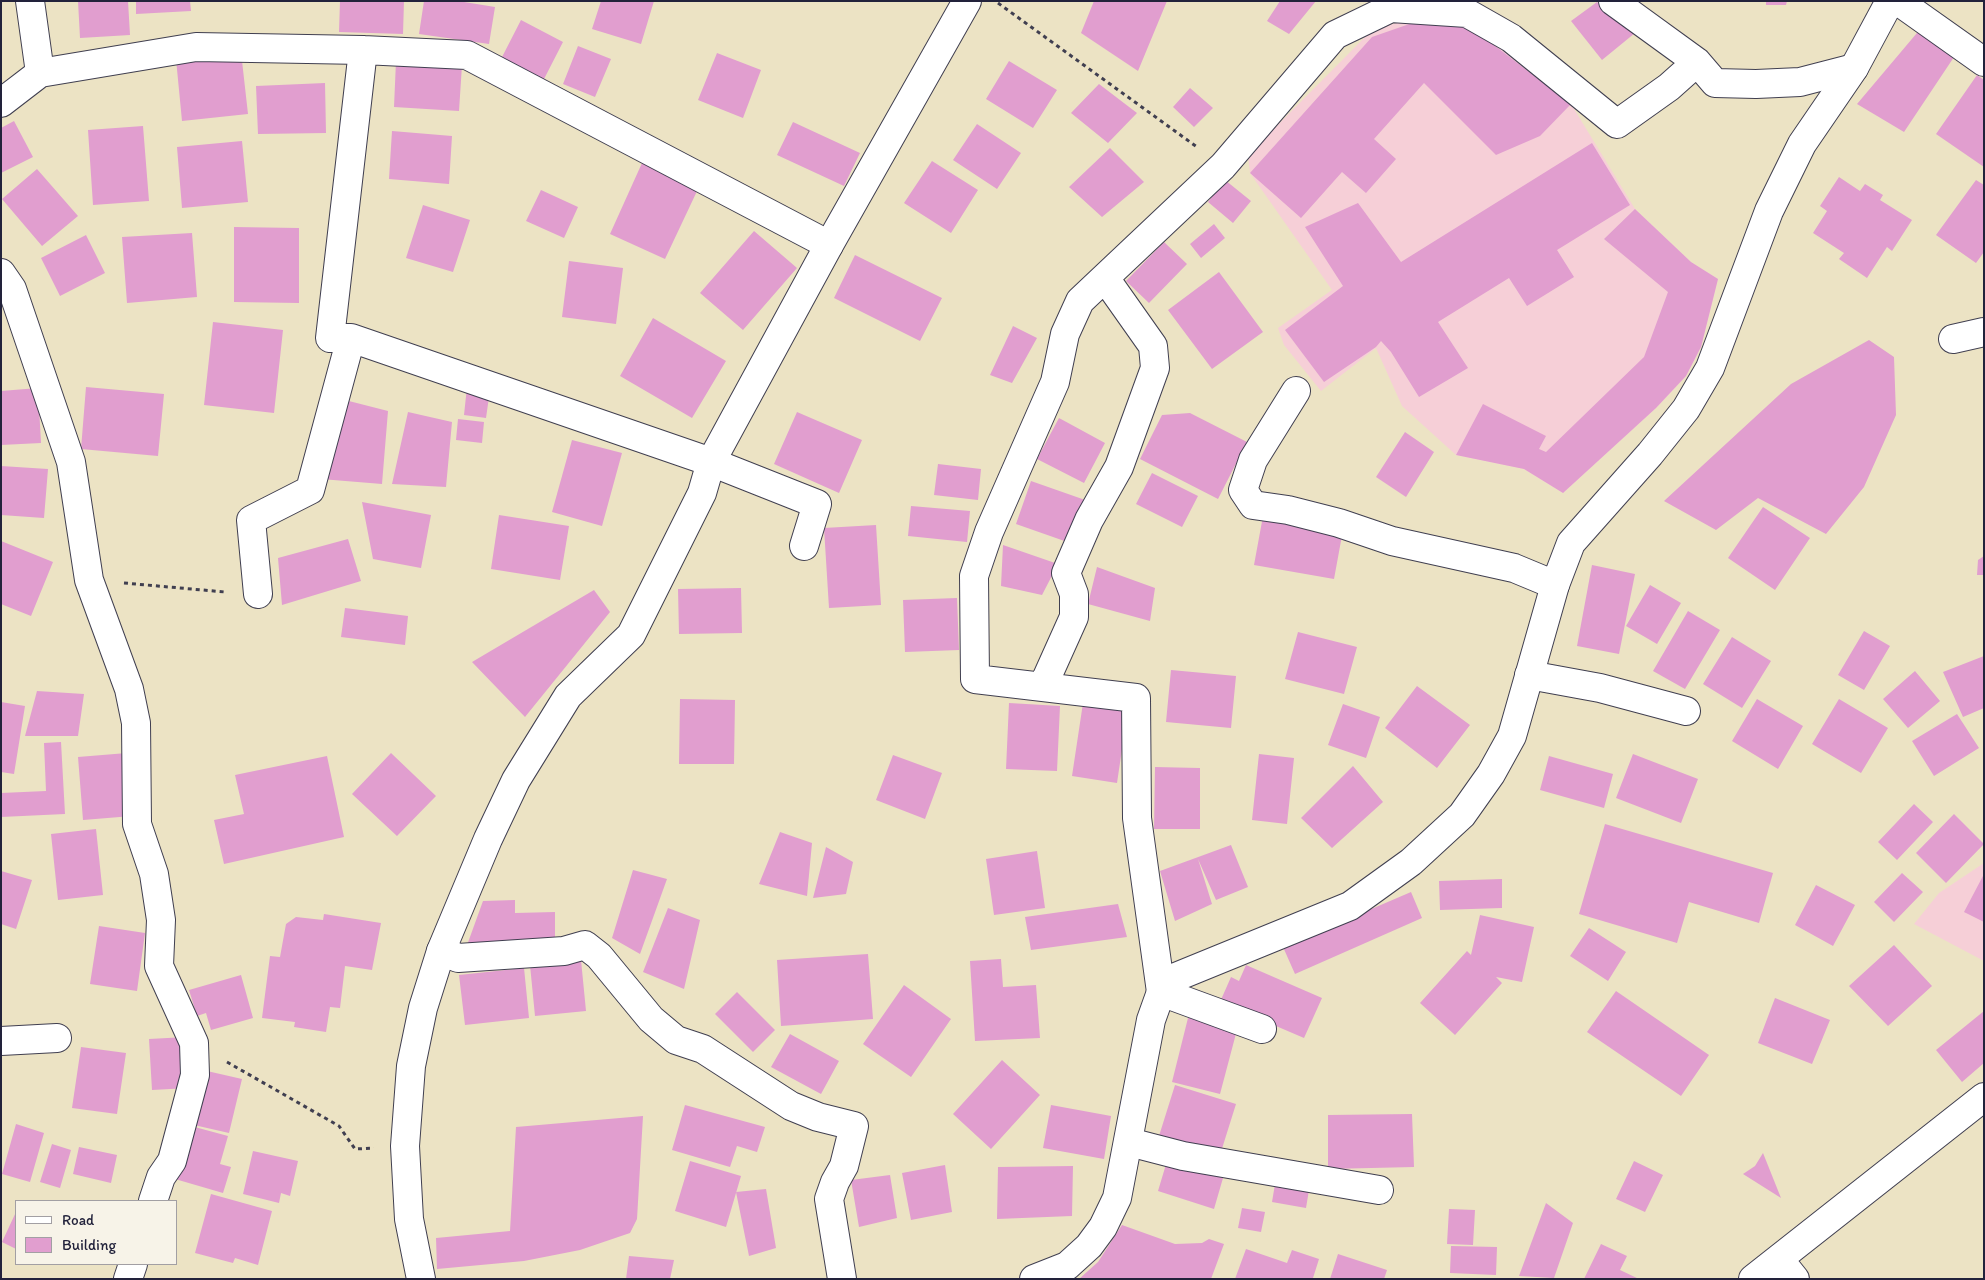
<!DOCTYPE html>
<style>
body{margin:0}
#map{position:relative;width:1985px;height:1280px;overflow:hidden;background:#ece3c4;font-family:Itim,sans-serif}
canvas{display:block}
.frame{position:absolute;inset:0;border:2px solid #22223b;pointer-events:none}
.legend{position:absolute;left:15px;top:1200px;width:162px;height:65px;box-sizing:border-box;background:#f7f3e8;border:1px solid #a29fa3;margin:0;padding:6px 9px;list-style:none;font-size:15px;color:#22223b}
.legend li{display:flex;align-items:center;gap:10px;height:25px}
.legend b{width:25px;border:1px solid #a29fa3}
</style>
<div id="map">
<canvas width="1985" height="1280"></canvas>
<div class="frame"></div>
<ul class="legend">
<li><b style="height:6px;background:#fff"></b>Road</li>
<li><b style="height:14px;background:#e19ecf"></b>Building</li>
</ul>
</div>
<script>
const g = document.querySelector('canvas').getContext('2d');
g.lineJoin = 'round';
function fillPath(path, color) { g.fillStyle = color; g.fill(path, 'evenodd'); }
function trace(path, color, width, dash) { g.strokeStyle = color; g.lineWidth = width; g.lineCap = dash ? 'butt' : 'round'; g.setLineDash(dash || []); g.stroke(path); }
const built = new Path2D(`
 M 1417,17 L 1469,21 L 1571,104 L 1635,209 L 1691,262 L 1718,279 L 1701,347 L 1686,376 L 1656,408 L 1563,493 L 1524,469 L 1456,455 L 1402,406 L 1376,348 L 1321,391 L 1284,345 L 1278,328 L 1332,290 L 1250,173 L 1248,155 L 1372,30 Z
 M 1984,863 L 1984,961 L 1914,924 L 1939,893 Z`);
const building = new Path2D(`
 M 78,1 L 128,1 L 130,35 L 80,38 Z
 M 136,1 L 190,1 L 191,11 L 136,14 Z
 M 340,1 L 404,1 L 403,34 L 339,32 Z
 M 424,1 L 458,1 L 495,7 L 489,44 L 419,34 Z
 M 601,1 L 654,1 L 641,44 L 592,29 Z
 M 1094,1 L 1167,1 L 1138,71 L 1081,33 Z
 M 1280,1 L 1316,1 L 1289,34 L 1267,21 Z
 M 1766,1 L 1787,1 L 1786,5 L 1766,5 Z
 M 1597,2 L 1635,33 L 1602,60 L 1571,21 Z
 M 521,20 L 563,42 L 543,81 L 501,59 Z
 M 1418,21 L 1469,26 L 1571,104 L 1540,136 L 1496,155 L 1424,83 L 1374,139 L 1396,159 L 1366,193 L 1342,172 L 1301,218 L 1250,173 L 1372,37 Z
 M 1922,27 L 1956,54 L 1904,132 L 1857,104 Z
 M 578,46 L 611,59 L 595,97 L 563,84 Z
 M 241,52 L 248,114 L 182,121 L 176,59 Z
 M 717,53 L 761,70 L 743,118 L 698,100 Z
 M 396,61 L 462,65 L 459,111 L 394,107 Z
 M 1009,61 L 1057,90 L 1033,128 L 986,99 Z
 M 1977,75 L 1984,80 L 1984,167 L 1936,134 Z
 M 325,83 L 326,133 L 258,134 L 256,86 Z
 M 1099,84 L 1137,113 L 1108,143 L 1071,113 Z
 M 1190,88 L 1213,108 L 1194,127 L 1173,107 Z
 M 14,121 L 33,157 L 1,173 L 1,128 Z
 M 793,122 L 860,153 L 844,186 L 777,155 Z
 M 977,124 L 1021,153 L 997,189 L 953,160 Z
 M 143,126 L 149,201 L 93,205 L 88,130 Z
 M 392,131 L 452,136 L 449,184 L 389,179 Z
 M 242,141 L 248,202 L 182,208 L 177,147 Z
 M 1592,143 L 1630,205 L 1557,250 L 1574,277 L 1527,306 L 1509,278 L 1438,322 L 1468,368 L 1419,397 L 1391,352 L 1381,341 L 1376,347 L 1324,382 L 1285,330 L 1343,286 L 1305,227 L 1358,203 L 1401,262 Z
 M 1110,148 L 1144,182 L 1102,217 L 1069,187 Z
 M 932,161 L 978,190 L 951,233 L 904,203 Z
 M 642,163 L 698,189 L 665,259 L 610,234 Z
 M 37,169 L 78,216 L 42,246 L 2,199 Z
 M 1839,177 L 1860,191 L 1865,184 L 1883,195 L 1880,200 L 1912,220 L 1892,251 L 1887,247 L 1867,278 L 1839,259 L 1844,253 L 1813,233 L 1827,211 L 1820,206 Z
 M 1225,180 L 1251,201 L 1233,223 L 1208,202 Z
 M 1976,180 L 1984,185 L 1984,252 L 1976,263 L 1936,235 Z
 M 541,190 L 578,207 L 564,238 L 526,221 Z
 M 423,205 L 470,220 L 453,272 L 406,258 Z
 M 1635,209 L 1691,262 L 1718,279 L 1701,347 L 1686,376 L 1656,408 L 1563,493 L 1524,469 L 1456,455 L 1483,404 L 1546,436 L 1539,449 L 1546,452 L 1644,357 L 1668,292 L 1604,239 Z
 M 1214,224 L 1225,238 L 1201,258 L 1190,244 Z
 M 234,227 L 299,228 L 299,303 L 234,302 Z
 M 754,231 L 797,268 L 743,330 L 700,293 Z
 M 192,233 L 197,297 L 127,303 L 122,237 Z
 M 86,235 L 105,273 L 60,296 L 41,258 Z
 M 1164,242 L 1187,264 L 1149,303 L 1126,281 Z
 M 855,255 L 942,298 L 920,341 L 834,298 Z
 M 569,261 L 623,268 L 616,324 L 562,317 Z
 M 1219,272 L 1263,332 L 1212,369 L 1168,310 Z
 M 653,318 L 726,361 L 692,418 L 620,376 Z
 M 213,322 L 283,330 L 274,413 L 204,405 Z
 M 1013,326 L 1037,338 L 1012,383 L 990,375 Z
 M 1869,340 L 1894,357 L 1896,415 L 1864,487 L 1826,534 L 1758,498 L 1716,530 L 1664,501 L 1791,384 Z
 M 86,387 L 164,394 L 158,456 L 81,449 Z
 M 467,387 L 490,390 L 486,418 L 464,415 Z
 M 38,388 L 41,443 L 1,445 L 1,391 Z
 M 341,399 L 388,411 L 382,484 L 321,479 Z
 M 408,412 L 452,422 L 446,487 L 392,484 Z
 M 797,412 L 862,440 L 839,493 L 774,464 Z
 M 1190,413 L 1247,442 L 1218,499 L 1140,459 L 1162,415 Z
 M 1059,418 L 1105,443 L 1084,483 L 1037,459 Z
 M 458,419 L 484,422 L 482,443 L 456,440 Z
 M 1405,432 L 1434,452 L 1406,497 L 1376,477 Z
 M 572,440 L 622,453 L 602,526 L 552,512 Z
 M 938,464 L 981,469 L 978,500 L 934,495 Z
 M 1,466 L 48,469 L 44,518 L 1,515 Z
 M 1152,473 L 1198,496 L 1182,527 L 1136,504 Z
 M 1031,481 L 1088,501 L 1073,544 L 1016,524 Z
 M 362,502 L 431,515 L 421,568 L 373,559 Z
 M 911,506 L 970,511 L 967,542 L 908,536 Z
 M 1763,507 L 1810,538 L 1775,590 L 1728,558 Z
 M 499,515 L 569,526 L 560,580 L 491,569 Z
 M 1263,516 L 1343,530 L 1334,579 L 1254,565 Z
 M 876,525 L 881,605 L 829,608 L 824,528 Z
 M 348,539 L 361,581 L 282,605 L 278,558 Z
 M 1,541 L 53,562 L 31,616 L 1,604 Z
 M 1003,545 L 1058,564 L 1042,595 L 1001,586 Z
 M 1984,556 L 1984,575 L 1977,575 L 1978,560 Z
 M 1592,565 L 1635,574 L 1619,654 L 1577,646 Z
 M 1097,567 L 1155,588 L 1150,621 L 1088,604 Z
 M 1650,585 L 1681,603 L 1657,644 L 1626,626 Z
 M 741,588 L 742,633 L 679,634 L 678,589 Z
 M 594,590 L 610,612 L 525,717 L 472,662 Z
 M 957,598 L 959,650 L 905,652 L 903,600 Z
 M 345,608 L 408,616 L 405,645 L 341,637 Z
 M 1688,611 L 1720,630 L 1685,689 L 1653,671 Z
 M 1864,631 L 1890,646 L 1864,690 L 1838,675 Z
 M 1298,632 L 1357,647 L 1344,694 L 1285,679 Z
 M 1732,637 L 1771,661 L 1742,708 L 1703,684 Z
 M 1984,656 L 1984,708 L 1963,717 L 1943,672 Z
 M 1171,670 L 1236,676 L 1231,728 L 1166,722 Z
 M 1915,671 L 1940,701 L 1908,728 L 1883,699 Z
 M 1417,686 L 1470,725 L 1437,768 L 1385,728 Z
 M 37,691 L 84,694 L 78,736 L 25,736 Z
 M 680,699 L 735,700 L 734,764 L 679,764 Z
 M 1757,699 L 1803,726 L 1778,769 L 1732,741 Z
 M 1839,699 L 1888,728 L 1861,773 L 1812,744 Z
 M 1,702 L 25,706 L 14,774 L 1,772 Z
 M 1009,703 L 1060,706 L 1057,771 L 1006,769 Z
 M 1083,703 L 1128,709 L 1117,783 L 1072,776 Z
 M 1343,704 L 1380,717 L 1366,758 L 1328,745 Z
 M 1957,714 L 1979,748 L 1934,776 L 1912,741 Z
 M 61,742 L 65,814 L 1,817 L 1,793 L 46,791 L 44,743 Z
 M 127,753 L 132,816 L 83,820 L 78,757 Z
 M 391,753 L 436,796 L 397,836 L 352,794 Z
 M 1259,754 L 1294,758 L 1287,824 L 1252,820 Z
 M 1633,754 L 1698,779 L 1681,823 L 1616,798 Z
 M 893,755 L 942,773 L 925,819 L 876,800 Z
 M 327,756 L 344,837 L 224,864 L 214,820 L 244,814 L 235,775 Z
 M 1549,756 L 1613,774 L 1604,808 L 1540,790 Z
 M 1353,766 L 1383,802 L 1332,848 L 1301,818 Z
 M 1155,767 L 1200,768 L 1200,829 L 1154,829 Z
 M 1914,804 L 1933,822 L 1897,860 L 1878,842 Z
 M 1954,814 L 1984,844 L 1946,883 L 1916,853 Z
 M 1605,824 L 1773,873 L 1759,923 L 1689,902 L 1677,943 L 1579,914 Z
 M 96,829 L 103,895 L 58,900 L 51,834 Z
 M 780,832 L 812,843 L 807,896 L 759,884 Z
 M 1231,845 L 1248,887 L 1216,900 L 1198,859 L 1212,904 L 1175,921 L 1160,871 Z
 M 826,847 L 853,862 L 846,894 L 813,898 Z
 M 1037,851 L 1045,908 L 994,915 L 986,859 Z
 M 633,870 L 667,879 L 640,954 L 612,938 Z
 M 1,871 L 32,880 L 16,929 L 1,924 Z
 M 1902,873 L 1923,892 L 1894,922 L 1874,902 Z
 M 1984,874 L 1984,922 L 1964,912 Z
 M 1502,879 L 1502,908 L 1440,910 L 1439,881 Z
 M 1816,885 L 1855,905 L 1833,946 L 1795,925 Z
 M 1411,892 L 1422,918 L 1295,974 L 1283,947 Z
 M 515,900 L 515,913 L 555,912 L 555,946 L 466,948 L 483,901 Z
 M 1118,904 L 1127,937 L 1031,950 L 1025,917 Z
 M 668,908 L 700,920 L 684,989 L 643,972 Z
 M 324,914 L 381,923 L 372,970 L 345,966 L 340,1008 L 330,1007 L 326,1032 L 294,1027 L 295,1022 L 262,1018 L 270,956 L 280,957 L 286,924 L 296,917 L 323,920 Z
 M 1480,915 L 1534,927 L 1522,982 L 1496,977 L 1502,983 L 1455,1035 L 1420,1003 L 1467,951 L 1471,955 Z
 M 99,926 L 145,933 L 137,991 L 90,984 Z
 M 1589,928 L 1626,952 L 1608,981 L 1570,956 Z
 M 1894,945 L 1932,986 L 1888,1026 L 1849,986 Z
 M 868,954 L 873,1019 L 781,1026 L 777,960 Z
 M 1001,959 L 1003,987 L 1036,985 L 1040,1038 L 975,1041 L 970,961 Z
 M 581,960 L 586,1011 L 535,1016 L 530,965 Z
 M 1246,965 L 1322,998 L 1304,1038 L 1220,1002 L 1231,977 L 1239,981 Z
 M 524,968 L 529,1018 L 465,1025 L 459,975 Z
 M 241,975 L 253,1018 L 211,1030 L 206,1013 L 197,1016 L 189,990 Z
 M 904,985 L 951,1019 L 911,1077 L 863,1044 Z
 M 1616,991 L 1709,1055 L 1681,1096 L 1587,1032 Z
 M 737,992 L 775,1030 L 753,1052 L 715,1014 Z
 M 1775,998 L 1830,1020 L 1812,1064 L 1758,1043 Z
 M 1984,1011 L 1984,1063 L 1962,1082 L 1936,1050 Z
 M 1189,1014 L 1238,1026 L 1220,1094 L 1172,1082 Z
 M 790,1034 L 839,1061 L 821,1094 L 771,1067 Z
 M 186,1037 L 189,1088 L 152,1090 L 149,1039 Z
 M 81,1047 L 126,1053 L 117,1114 L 72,1108 Z
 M 1002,1060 L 1040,1095 L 991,1149 L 953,1114 Z
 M 207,1071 L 242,1079 L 229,1133 L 194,1125 Z
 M 1175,1085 L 1236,1104 L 1220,1155 L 1159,1136 Z
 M 685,1105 L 765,1127 L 757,1152 L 737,1146 L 730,1167 L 672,1150 Z
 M 1051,1105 L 1111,1116 L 1104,1159 L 1043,1148 Z
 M 1412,1114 L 1414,1167 L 1328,1169 L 1328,1115 Z
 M 643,1116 L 637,1219 L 630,1233 L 580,1250 L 524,1261 L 437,1269 L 436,1238 L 510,1231 L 516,1127 Z
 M 16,1124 L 44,1133 L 30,1182 L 2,1174 Z
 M 191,1126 L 228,1136 L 220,1164 L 231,1167 L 223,1193 L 175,1179 Z
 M 52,1144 L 71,1150 L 60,1188 L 40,1182 Z
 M 79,1147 L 117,1155 L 111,1183 L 73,1174 Z
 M 253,1151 L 298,1161 L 290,1196 L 281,1193 L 279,1203 L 243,1194 Z
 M 1763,1153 L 1781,1198 L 1743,1174 L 1755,1166 Z
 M 690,1161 L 741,1176 L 726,1227 L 675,1211 Z
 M 1167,1161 L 1223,1178 L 1214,1209 L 1158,1191 Z
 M 1634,1161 L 1663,1175 L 1645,1212 L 1616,1199 Z
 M 945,1165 L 952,1212 L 911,1220 L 902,1173 Z
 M 1073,1166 L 1072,1216 L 997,1219 L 998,1167 Z
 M 890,1175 L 897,1218 L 859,1227 L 851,1180 Z
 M 1276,1178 L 1310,1184 L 1306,1208 L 1272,1202 Z
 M 766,1189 L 776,1248 L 749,1256 L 736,1192 Z
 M 211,1194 L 272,1211 L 258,1265 L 235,1258 L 233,1263 L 195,1253 Z
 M 1546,1203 L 1573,1223 L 1554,1278 L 1519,1276 Z
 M 1242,1208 L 1265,1212 L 1261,1232 L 1238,1228 Z
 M 1449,1209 L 1475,1210 L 1473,1245 L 1447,1244 Z
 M 16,1212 L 16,1249 L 2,1242 Z
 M 1122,1225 L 1175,1244 L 1202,1243 L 1209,1239 L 1224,1244 L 1211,1279 L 1079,1279 L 1098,1262 Z
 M 1601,1244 L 1627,1256 L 1620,1270 L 1639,1279 L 1584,1279 Z
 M 1451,1246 L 1497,1247 L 1496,1275 L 1450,1273 Z
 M 1246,1249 L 1287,1263 L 1292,1250 L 1319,1259 L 1313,1278 L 1311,1279 L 1235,1279 Z
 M 1338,1254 L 1387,1270 L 1384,1279 L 1330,1279 Z
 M 629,1256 L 674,1260 L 670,1279 L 626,1279 Z`);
const path = new Path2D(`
 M 998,3 L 1197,147
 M 124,583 L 225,592
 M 227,1062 L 339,1126 L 355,1149 L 374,1148`);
const minor = new Path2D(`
 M 1613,1 L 1697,62 L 1715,83 L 1756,84 L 1800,82 L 1854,68
 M 363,50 L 330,338 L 351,338 L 711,462 L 817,504 L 804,546
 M 40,73 L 196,47 L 363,50 L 467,55 L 829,245
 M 1,103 L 40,73 L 30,1
 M 1,273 L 12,289 L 71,462 L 89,580 L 129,689 L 136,723 L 137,824 L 154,874 L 161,920 L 159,966 L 194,1043 L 195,1075 L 172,1161 L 161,1177 L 153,1201
 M 1953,339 L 1984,332
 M 1296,391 L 1253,460 L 1243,490 L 1253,505 L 1288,510 L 1339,523 L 1392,541 L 1514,568 L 1555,585
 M 258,594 L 251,520 L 310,490 L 351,338
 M 1529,675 L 1600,688 L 1686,711
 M 1043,686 L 1074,617 L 1074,594 L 1066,573 L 1089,520 L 1119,467 L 1155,368 L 1153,346 L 1105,278
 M 441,951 L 458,958 L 564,951 L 585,945 L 599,956 L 651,1019 L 676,1040 L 703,1049 L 791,1106 L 818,1117 L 854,1126 L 844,1166 L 835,1182 L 829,1199 L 842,1279
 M 1262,1029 L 1161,992 L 1137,818 L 1136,698 L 975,679 L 974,576 L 989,532 L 1055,382 L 1065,334 L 1080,301 L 1223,166 L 1335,35 L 1391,8 L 1467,13 L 1511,38 L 1617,124 L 1669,87 L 1697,62
 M 1,1041 L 57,1038
 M 1129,1142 L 1183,1156 L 1379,1190
 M 1779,1259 L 1795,1279
 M 128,1279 L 133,1264
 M 1753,1279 L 1984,1097`);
const tertiary = new Path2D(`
 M 1898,1 L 1984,62
 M 421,1279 L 409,1219 L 405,1146 L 411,1066 L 423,1008 L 441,951 L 488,839 L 516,780 L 568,696 L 631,635 L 702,493 L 711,462 L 829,245 L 967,1
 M 1034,1279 L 1067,1266 L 1089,1246 L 1103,1227 L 1117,1198 L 1151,1020 L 1161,992 L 1176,977 L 1350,906 L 1411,862 L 1462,815 L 1491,774 L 1512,736 L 1555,585 L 1571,543 L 1650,454 L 1686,409 L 1710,368 L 1769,211 L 1802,144 L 1854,68 L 1890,1`);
fillPath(built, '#f6cfd7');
fillPath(building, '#e19ecf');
trace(minor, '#403f50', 30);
trace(tertiary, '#403f50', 30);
trace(path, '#403f50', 3, [4, 4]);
trace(minor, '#fff', 28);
trace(tertiary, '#fff', 28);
</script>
